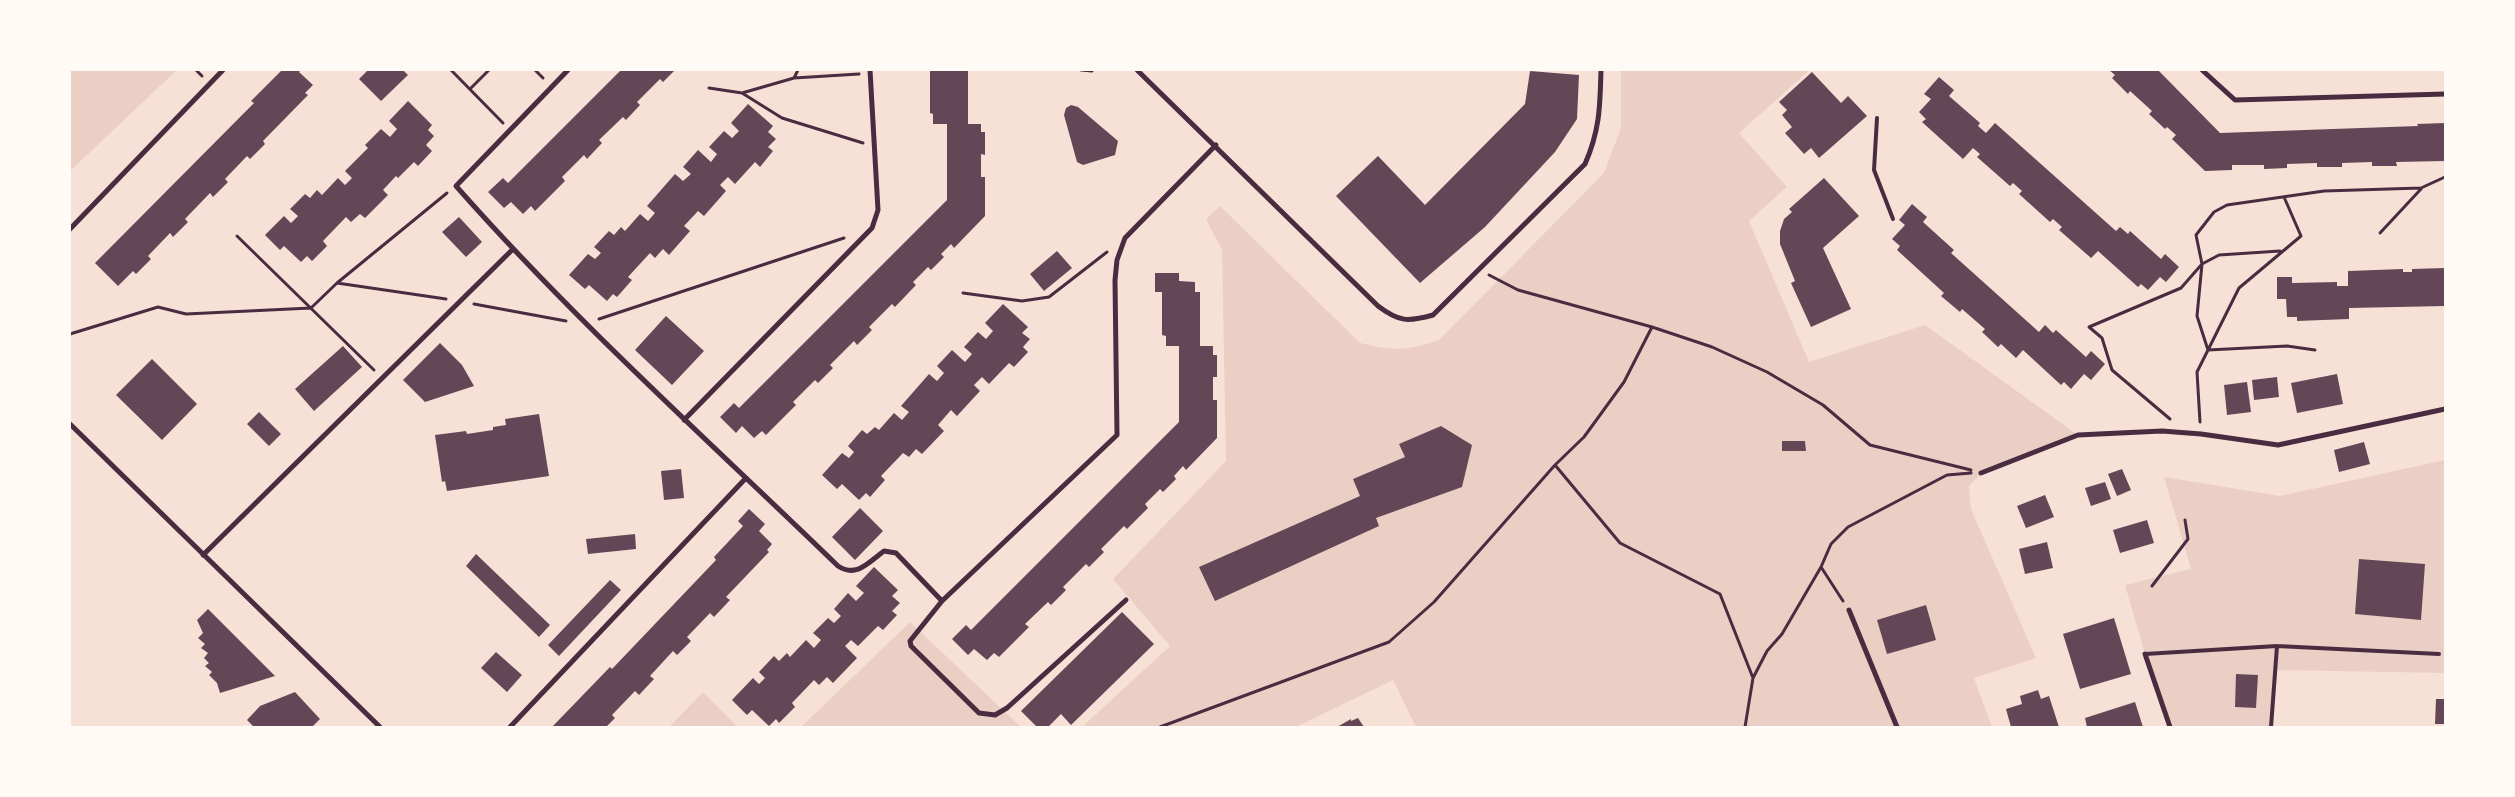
<!DOCTYPE html>
<style>
body{margin:0}
#map{position:relative;width:2515px;height:797px;overflow:hidden;background:#f7e1d7;font-family:"Open Sans",sans-serif}
canvas{display:block}
.frame{position:absolute;inset:0;border:71px solid #fffaf5;pointer-events:none}
</style>
<div id="map">
<canvas width="2515" height="797"></canvas>
<div class="frame"></div>
</div>
<script>
const g = document.querySelector('canvas').getContext('2d');
g.lineJoin = 'round';
function fillPath(path, color) { g.fillStyle = color; g.fill(path, 'evenodd'); }
function trace(path, color, width, dash) { g.strokeStyle = color; g.lineWidth = width; g.lineCap = dash ? 'butt' : 'round'; g.setLineDash(dash || []); g.stroke(path); }
const green = new Path2D(`
 M 70,70 L 177,70 L 70,171 Z
 M 1621,70 L 1810,70 L 1739,133 L 1787,187 L 1749,221 L 1809,362 L 1925,325 L 2078,435 L 1982,473 L 1969,486 L 1971,509 L 2036,658 L 1974,678 L 1992,727 L 1416,727 L 1393,680 L 1296,727 L 1082,727 L 1170,646 L 1113,579 L 1226,461 L 1222,250 L 1206,219 L 1220,206 L 1360,343 C 1395,351 1405,351 1439,340 L 1604,173 L 1621,128 Z
 M 2445,460 L 2445,673 L 2275,670 L 2271,727 L 2170,727 L 2145,654 L 2125,585 L 2191,569 L 2164,477 L 2280,496 Z
 M 910,622 L 1021,727 L 801,727 Z
 M 703,692 L 738,727 L 669,727 Z`);
const building = new Path2D(`
 M 282,70 L 301,70 L 299,72 L 313,85 L 305,93 L 308,95 L 263,141 L 265,144 L 250,159 L 247,156 L 225,179 L 228,182 L 213,197 L 210,193 L 185,219 L 188,222 L 173,237 L 170,233 L 148,256 L 151,259 L 136,274 L 133,271 L 118,286 L 95,263 L 254,103 L 251,101 Z
 M 368,70 L 403,70 L 408,75 L 381,101 L 359,79 Z
 M 621,70 L 675,70 L 663,82 L 660,79 L 637,102 L 640,105 L 626,120 L 623,117 L 599,140 L 602,143 L 587,159 L 584,155 L 562,177 L 565,181 L 535,211 L 531,206 L 523,214 L 511,202 L 504,208 L 488,192 L 503,178 L 508,183 Z
 M 930,70 L 968,70 L 968,124 L 981,124 L 981,132 L 985,132 L 985,155 L 981,154 L 981,177 L 985,177 L 985,216 L 954,248 L 951,244 L 941,254 L 944,257 L 931,270 L 928,267 L 913,282 L 916,285 L 895,307 L 892,304 L 869,327 L 872,330 L 857,345 L 854,341 L 830,365 L 833,368 L 818,383 L 815,380 L 793,402 L 796,405 L 766,435 L 762,431 L 754,438 L 742,426 L 736,433 L 720,417 L 734,403 L 739,408 L 947,200 L 947,124 L 933,124 L 933,114 L 930,113 Z
 M 2109,70 L 2158,70 L 2220,133 L 2418,126 L 2417,124 L 2445,123 L 2445,161 L 2396,162 L 2397,166 L 2372,166 L 2372,162 L 2342,163 L 2342,167 L 2317,167 L 2317,163 L 2287,164 L 2287,168 L 2264,169 L 2264,165 L 2232,165 L 2232,170 L 2205,171 L 2172,139 L 2176,135 L 2167,127 L 2165,129 L 2149,114 L 2152,111 L 2130,91 L 2128,94 L 2112,78 L 2115,75 Z
 M 1530,71 L 1579,75 L 1577,119 L 1555,152 L 1485,227 L 1420,283 L 1336,196 L 1378,156 L 1425,205 L 1525,104 Z
 M 1812,72 L 1841,103 L 1848,96 L 1867,116 L 1819,158 L 1811,148 L 1804,154 L 1785,133 L 1792,127 L 1782,115 L 1787,110 L 1779,102 Z
 M 1939,77 L 1954,90 L 1949,96 L 1980,123 L 1978,126 L 1986,133 L 1995,123 L 2116,231 L 2120,227 L 2128,234 L 2130,231 L 2161,259 L 2165,254 L 2179,267 L 2166,282 L 2160,277 L 2148,290 L 2141,284 L 2138,287 L 2098,251 L 2091,258 L 2059,230 L 2062,227 L 2053,219 L 2050,222 L 2019,194 L 2022,191 L 2013,183 L 2010,186 L 1977,157 L 1980,154 L 1973,148 L 1963,159 L 1922,122 L 1926,119 L 1919,112 L 1931,99 L 1924,94 Z
 M 408,101 L 432,125 L 428,130 L 434,136 L 426,145 L 432,151 L 418,166 L 414,162 L 398,178 L 396,176 L 383,190 L 388,195 L 365,218 L 360,214 L 351,222 L 346,217 L 323,241 L 327,246 L 312,261 L 307,256 L 301,262 L 284,246 L 280,250 L 265,235 L 284,216 L 291,223 L 298,216 L 290,209 L 305,194 L 310,198 L 317,190 L 322,195 L 338,178 L 345,185 L 352,178 L 345,171 L 368,148 L 365,145 L 381,129 L 390,137 L 397,129 L 389,121 Z
 M 748,104 L 773,126 L 768,132 L 776,139 L 768,147 L 773,151 L 760,167 L 755,162 L 735,184 L 728,177 L 720,185 L 726,191 L 704,216 L 698,211 L 684,226 L 690,231 L 669,255 L 663,249 L 655,258 L 650,253 L 628,277 L 632,280 L 617,297 L 613,294 L 607,301 L 589,285 L 585,289 L 569,275 L 588,254 L 595,259 L 601,253 L 594,247 L 609,231 L 614,235 L 621,227 L 625,231 L 640,214 L 648,221 L 655,213 L 647,206 L 675,174 L 683,181 L 691,174 L 683,167 L 698,150 L 711,162 L 717,154 L 709,147 L 724,131 L 732,138 L 739,131 L 731,123 Z
 M 1071,105 L 1078,107 L 1118,141 L 1115,155 L 1083,165 L 1077,162 L 1064,115 L 1066,108 Z
 M 1824,178 L 1859,216 L 1823,248 L 1851,309 L 1811,327 L 1791,283 L 1795,281 L 1780,244 L 1780,231 L 1784,219 L 1792,212 L 1789,209 Z
 M 1912,204 L 1927,217 L 1923,222 L 1954,250 L 1951,253 L 2039,332 L 2045,325 L 2053,333 L 2056,330 L 2086,357 L 2091,351 L 2105,364 L 2091,380 L 2084,374 L 2071,389 L 2064,382 L 2061,385 L 2023,350 L 2016,358 L 2001,344 L 1998,347 L 1982,332 L 1985,329 L 1962,309 L 1960,312 L 1941,296 L 1944,293 L 1897,250 L 1900,246 L 1892,239 L 1905,225 L 1899,220 Z
 M 459,217 L 482,242 L 466,257 L 442,232 Z
 M 1057,251 L 1072,268 L 1044,291 L 1030,274 Z
 M 2445,268 L 2445,306 L 2349,308 L 2349,319 L 2297,321 L 2297,317 L 2287,317 L 2286,299 L 2277,299 L 2277,277 L 2292,277 L 2292,283 L 2337,282 L 2337,286 L 2348,286 L 2348,271 L 2403,269 L 2403,272 L 2412,272 L 2412,269 Z
 M 1155,273 L 1179,273 L 1179,281 L 1195,282 L 1195,292 L 1200,292 L 1200,346 L 1213,346 L 1213,355 L 1217,355 L 1217,377 L 1213,377 L 1213,400 L 1217,400 L 1217,438 L 1186,470 L 1183,466 L 1174,476 L 1176,479 L 1163,492 L 1160,489 L 1145,504 L 1148,508 L 1127,529 L 1124,526 L 1101,549 L 1104,552 L 1089,567 L 1086,564 L 1063,587 L 1066,590 L 1051,605 L 1048,602 L 1025,624 L 1029,627 L 999,657 L 994,653 L 987,660 L 974,649 L 968,655 L 952,639 L 966,625 L 971,630 L 1179,422 L 1179,346 L 1166,346 L 1166,336 L 1162,335 L 1162,292 L 1155,292 Z
 M 1003,304 L 1028,327 L 1022,333 L 1030,339 L 1023,347 L 1028,352 L 1014,367 L 1009,363 L 989,384 L 982,377 L 974,385 L 980,391 L 957,416 L 951,410 L 938,425 L 944,431 L 922,454 L 916,449 L 909,457 L 903,453 L 881,476 L 885,480 L 870,497 L 866,493 L 859,500 L 842,484 L 837,489 L 822,475 L 842,453 L 849,458 L 854,452 L 848,446 L 862,430 L 867,434 L 875,427 L 879,430 L 894,413 L 902,420 L 909,412 L 901,406 L 929,374 L 937,381 L 944,373 L 937,366 L 952,350 L 965,362 L 972,354 L 964,347 L 978,332 L 986,339 L 993,331 L 985,323 Z
 M 666,316 L 704,351 L 672,385 L 635,350 Z
 M 440,343 L 462,365 L 474,386 L 425,402 L 403,380 Z
 M 343,346 L 362,367 L 314,411 L 295,389 Z
 M 152,359 L 197,404 L 162,440 L 116,395 Z
 M 2337,374 L 2343,404 L 2297,413 L 2291,383 Z
 M 2277,377 L 2279,397 L 2254,400 L 2252,380 Z
 M 2247,382 L 2251,412 L 2227,415 L 2224,385 Z
 M 259,412 L 281,434 L 269,446 L 247,424 Z
 M 539,414 L 549,476 L 447,491 L 445,481 L 442,482 L 435,435 L 466,431 L 467,434 L 493,430 L 493,427 L 506,425 L 505,419 Z
 M 1441,426 L 1472,445 L 1462,487 L 1376,518 L 1379,526 L 1215,601 L 1199,567 L 1360,496 L 1353,479 L 1405,457 L 1399,444 Z
 M 1782,441 L 1805,441 L 1806,451 L 1782,451 Z
 M 2364,442 L 2370,464 L 2339,472 L 2334,450 Z
 M 681,469 L 684,498 L 664,500 L 661,471 Z
 M 2122,469 L 2131,490 L 2117,496 L 2108,474 Z
 M 2105,482 L 2111,499 L 2091,506 L 2085,488 Z
 M 2045,495 L 2054,517 L 2026,528 L 2017,506 Z
 M 860,508 L 883,531 L 855,560 L 832,537 Z
 M 749,509 L 765,524 L 759,531 L 772,544 L 767,550 L 769,552 L 726,597 L 730,600 L 714,617 L 710,613 L 687,637 L 691,641 L 677,655 L 673,651 L 650,676 L 654,679 L 639,695 L 635,691 L 612,715 L 615,718 L 606,727 L 552,727 L 610,667 L 612,669 L 716,560 L 714,557 L 743,526 L 738,521 Z
 M 2147,520 L 2154,543 L 2120,553 L 2113,530 Z
 M 635,534 L 636,549 L 588,554 L 586,539 Z
 M 2047,542 L 2053,568 L 2025,574 L 2019,549 Z
 M 476,554 L 550,625 L 539,637 L 466,566 Z
 M 2359,559 L 2425,564 L 2421,620 L 2355,614 Z
 M 874,567 L 898,590 L 892,596 L 900,603 L 892,611 L 897,615 L 883,630 L 878,626 L 858,646 L 851,640 L 845,646 L 857,658 L 833,683 L 827,677 L 819,685 L 814,680 L 792,703 L 795,707 L 779,723 L 776,719 L 769,726 L 752,710 L 747,715 L 732,700 L 753,678 L 759,684 L 765,678 L 759,672 L 774,656 L 779,661 L 787,653 L 790,657 L 806,640 L 814,648 L 821,640 L 813,633 L 828,618 L 834,623 L 841,616 L 834,609 L 848,593 L 856,601 L 864,593 L 856,586 Z
 M 610,580 L 621,590 L 559,656 L 548,645 Z
 M 1926,605 L 1936,640 L 1887,654 L 1877,620 Z
 M 208,609 L 275,676 L 220,693 L 217,683 L 209,675 L 212,672 L 205,666 L 209,663 L 204,658 L 208,653 L 201,648 L 205,644 L 198,638 L 203,633 L 197,620 Z
 M 1122,612 L 1154,644 L 1071,725 L 1061,714 L 1048,727 L 1037,727 L 1021,711 Z
 M 2114,618 L 2131,674 L 2080,689 L 2063,634 Z
 M 496,652 L 522,675 L 507,692 L 481,668 Z
 M 2236,674 L 2258,675 L 2256,708 L 2235,707 Z
 M 2038,690 L 2041,699 L 2049,696 L 2059,727 L 2011,727 L 2006,709 L 2022,704 L 2020,696 Z
 M 295,692 L 320,719 L 312,727 L 254,727 L 247,720 L 260,706 Z
 M 2436,699 L 2445,699 L 2445,724 L 2435,724 Z
 M 2135,702 L 2143,727 L 2087,727 L 2085,718 Z
 M 1358,718 L 1364,727 L 1337,727 L 1351,719 L 1351,721 Z`);
const path = new Path2D(`
 M 196,70 L 202,76
 M 451,70 L 503,123
 M 535,70 L 543,78
 M 1081,70 L 1092,71
 M 794,78 L 798,70
 M 709,88 L 742,93 L 794,78 L 859,74
 M 470,89 L 489,70
 M 742,93 L 782,118 L 863,143
 M 2380,233 L 2421,189
 M 237,236 L 374,370
 M 1489,275 L 1518,290 L 1652,327 L 1712,347 L 1767,372 L 1823,405 L 1870,445 L 1971,470
 M 337,283 L 446,299
 M 963,293 L 1022,301 L 1049,297 L 1107,252
 M 474,304 L 566,321
 M 599,319 L 844,238
 M 70,334 L 158,307 L 186,314 L 311,308 L 337,283 L 447,193
 M 2208,350 L 2197,316 L 2202,264 L 2196,235 L 2214,212 L 2227,205 L 2324,191 L 2421,188 L 2445,177
 M 2208,350 L 2239,288 L 2301,236 L 2284,197
 M 2170,419 L 2112,370 L 2102,338 L 2089,327 L 2181,288 L 2202,264 L 2219,255 L 2280,251
 M 2200,422 L 2197,372 L 2208,350 L 2287,346 L 2315,350
 M 1555,465 L 1620,543 L 1720,594 L 1753,678
 M 2152,586 L 2188,539 L 2185,520
 M 1843,601 L 1821,567 L 1831,544 L 1848,527 L 1947,475 L 1971,473
 M 1160,727 L 1389,642 L 1434,602 L 1555,465 L 1584,437 L 1624,382 L 1652,327
 M 1745,727 L 1753,678 L 1767,651 L 1782,634 L 1821,567`);
const service = new Path2D(`
 M 1877,118 L 1874,170 L 1893,219
 M 2145,654 L 2277,646 L 2439,654
 M 2271,727 L 2277,646`);
const minor = new Path2D(`
 M 568,70 L 456,186 C 575,321 709,441 838,566 C 856,578 868,563 884,551 L 896,553 L 942,601
 M 1137,70 L 1378,306 C 1399,322 1408,322 1433,315 L 1585,164 C 1600,130 1600,106 1601,70
 M 2202,70 L 2235,100 L 2445,94
 M 70,229 L 223,70
 M 684,420 L 872,228 L 878,210 L 870,70
 M 70,424 L 380,727
 M 1981,473 L 2078,435 L 2162,431 L 2201,434 L 2278,445 L 2445,409
 M 203,555 L 512,250
 M 1126,600 L 1007,708 L 995,715 L 979,713 L 911,646 L 910,641 L 942,601 L 1117,435 L 1115,280 L 1117,260 L 1125,238 L 1216,145
 M 1849,610 L 1897,727
 M 2145,654 L 2170,727
 M 510,727 L 746,478`);
fillPath(green, '#ebcfc5');
fillPath(building, '#644757');
trace(path, '#4a2c40', 3);
trace(service, '#4a2c40', 4);
trace(minor, '#4a2c40', 5);
</script>
